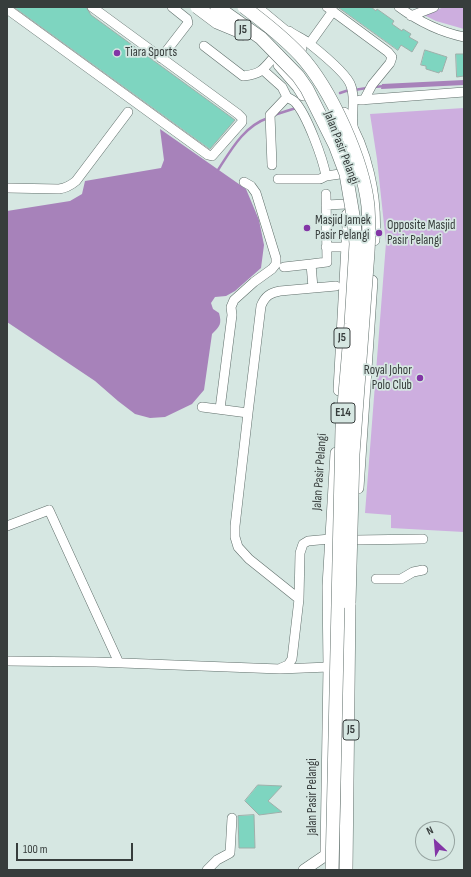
<!DOCTYPE html>
<style>
body{margin:0}
#map{position:relative;width:471px;height:877px;overflow:hidden;background:#d6e7e2;font-family:"Sofia Sans Condensed",sans-serif}
canvas{display:block}
.frame{position:absolute;inset:0;border:8px solid #373d3c;pointer-events:none}
.north{position:absolute;left:415px;top:821px;width:40px;height:40px;box-sizing:border-box;background:#d6e7e2;border:1px solid #96a3a0;border-radius:50%;rotate:334deg;font-size:11px;font-weight:700;line-height:16px;text-align:center;color:#373d3c}
.north::after{content:'';display:block;margin:auto;width:14px;height:18px;background:#8335a6;clip-path:polygon(50% 0,100% 100%,50% 72%,0 100%)}
.scale{position:absolute;left:16px;top:843px;width:117px;height:18px;box-sizing:border-box;border:2px solid #373d3c;border-top:0;padding-left:5px;font-size:12px;line-height:14px;white-space:nowrap;color:#373d3c;-webkit-text-stroke:3px #d6e7e2;paint-order:stroke}
</style>
<div id="map">
<canvas width="471" height="877"></canvas>
<div class="frame"></div>
<div class="north">N</div>
<div class="scale">100 m</div>
</div>
<script>
const g = document.querySelector('canvas').getContext('2d');
g.lineJoin = 'round';
function fillPath(path, color) { g.fillStyle = color; g.fill(path, 'evenodd'); }
function trace(path, color, width, dash) { g.strokeStyle = color; g.lineWidth = width; g.lineCap = dash ? 'butt' : 'round'; g.setLineDash(dash || []); g.stroke(path); }
function label(font, color, halo, rows, align = 'center') {
  g.font = font + ' "Sofia Sans Condensed",sans-serif'; g.lineWidth = 3.5; g.setLineDash([]); g.textBaseline = 'middle'; g.strokeStyle = halo; g.fillStyle = color; for (const [text, x, y, turn = 0] of rows) {
    g.save(); g.translate(x, y); g.rotate((+turn || 0) * Math.PI / 180); g.textAlign = isNaN(turn) ? turn : align; if (halo) g.strokeText(text, 0, 0); g.fillText(text, 0, 0); g.restore();
  }
}
const green = new Path2D(`
 M 444,7 L 464,7 L 464,29 L 436,21 L 424,15 Z
 M 464,108 L 464,532 L 391,528 L 391,515 L 365,513 L 386,243 L 377,159 L 370,114 Z`);
const water = new Path2D(`
 M 464,80 L 464,85 L 381,89 L 382,84 Z
 M 160,129 L 246,189 L 259,220 L 264,245 L 261,268 L 235,291 L 226,296 L 215,297 L 211,303 L 213,309 L 219,313 C 222,324 220,326 212,334 L 204,390 L 192,404 L 165,417 L 150,418 L 135,414 L 118,401 L 95,381 L 7,322 L 7,211 L 70,201 L 82,194 L 85,181 L 161,168 L 164,160 Z`);
const stream = new Path2D(`
 M 374,87 L 385,86
 M 354,90 L 367,88
 M 340,93 L 349,90
 M 274,115 L 296,108
 M 218,170 C 231,150 244,126 268,118`);
const building = new Path2D(`
 M 14,7 L 86,7 L 91,15 L 235,120 L 210,149 Z
 M 338,7 L 371,7 L 376,11 L 377,9 L 394,21 L 392,24 L 402,31 L 403,29 L 411,34 L 409,37 L 418,42 L 412,52 L 401,45 L 398,50 Z
 M 425,50 L 447,57 L 442,72 L 440,71 L 439,73 L 426,69 L 426,66 L 421,65 Z
 M 456,54 L 464,54 L 464,76 L 457,77 Z
 M 258,785 L 282,786 L 268,801 L 282,812 L 259,815 L 245,801 Z
 M 254,815 L 255,848 L 239,848 L 238,816 Z`);
const minor = new Path2D(`
 M 327,7 L 388,52 L 392,57 L 390,63 L 372,85 L 364,100
 M 399,7 C 418,21 440,32 464,37
 M 7,9 L 208,155 L 212,156 L 242,122 L 242,118 L 238,114 L 92,7
 M 411,16 L 434,7
 M 289,31 C 296,36 304,39 310,44 C 320,52 348,75 351,86 C 356,100 351,112 353,126
 M 310,43 L 333,11
 M 204,46 L 243,76 C 260,74 262,71 273,58
 M 161,58 L 188,23 L 187,19 L 172,7
 M 263,70 L 282,87 L 287,97 L 270,115 L 272,165
 M 287,97 C 290,99 293,100 295,102 C 307,115 323,159 326,176
 M 360,100 L 464,92
 M 278,179 L 320,179 L 326,176 L 340,174
 M 7,188 L 59,189 C 66,188 70,186 76,181 L 128,112
 M 326,205 L 347,204
 M 326,247 L 347,247
 M 284,267 L 311,264
 M 313,288 L 311,264 L 327,262 L 326,194
 M 202,407 L 248,413 L 235,526 L 235,537 L 238,547 L 249,559 L 299,599
 M 220,409 L 232,315 L 231,307 L 234,300 L 254,282 L 272,269 L 276,264 L 276,258 L 256,193 L 251,186 L 244,182
 M 248,413 L 261,306 C 265,296 270,293 280,291 L 336,286
 M 7,526 L 49,510 L 119,663
 M 376,579 L 401,579 L 413,572 L 423,570
 M 7,661 L 96,662 L 280,669 L 329,667
 M 281,668 L 288,665 L 292,659 L 299,599 L 300,553 L 303,544 L 308,541 L 330,539 L 356,540 L 423,539
 M 207,870 L 217,860 L 230,853 L 232,818`);
const major = new Path2D(`
 M 256,7 L 291,36 L 301,48
 M 279,65 L 298,87 L 303,95
 M 344,113 C 367,150 377,197 374,240
 M 339,390 L 348,228 L 347,215
 M 358,488 L 372,281
 M 326,853 L 329,667 L 328,586 L 336,453
 M 304,870 L 326,855`);
const highway = new Path2D(`
 M 346,870 L 349,603`);
const highwayBridge = new Path2D(`
 M 197,7 L 217,22 L 246,34
 M 217,7 L 261,38 L 298,76 L 307,89 L 335,145 L 346,174 L 354,221 L 356,244 L 351,324 L 342,429 L 332,870
 M 244,7 C 264,22 283,37 300,55 C 331,89 363,160 368,206 C 369,222 369,237 368,252 L 353,454 L 349,603`);
const markers = [
 [117,53,4,"#8335a6"],
 [307,228,4,"#8335a6"],
 [379,233,4,"#8335a6"],
 [420,378,4,"#8335a6"]
];
const shields = [
 [243,30,16],
 [342,338,16],
 [343,413,24],
 [351,730,16]
];
const shieldNames = [
 ["J5",243,30],
 ["J5",342,338],
 ["E14",343,413],
 ["J5",351,730]
];
const poiNames = [
 ["Tiara Sports",125,53],
 ["Masjid Jamek",315,221],
 ["Pasir Pelangi",315,236],
 ["Opposite Masjid",387,226],
 ["Pasir Pelangi",387,241],
 ["Royal Johor",412,371,"right"],
 ["Polo Club",412,386,"right"]
];
const streetNames = [
 ["Jalan Pasir Pelangi",341,148,69],
 ["Jalan Pasir Pelangi",320,472,-86],
 ["Jalan Pasir Pelangi",313,797,-90]
];
fillPath(green, '#cdaedf');
fillPath(water, '#a782ba');
trace(stream, '#a782ba', 2.5);
fillPath(building, '#7ed5c0');
trace(building, '#9fafaa', 1);
trace(minor, '#606f6b', 10);
trace(major, '#606f6b', 12);
trace(highway, '#606f6b', 14);
trace(minor, '#fff', 9);
trace(major, '#fff', 11);
trace(highway, '#fff', 13);
trace(highwayBridge, '#606f6b', 14, []);
trace(highwayBridge, '#fff', 13);
for (const [x, y, r, color] of markers) { const dot = new Path2D(); dot.arc(x, y, r, 0, 2 * Math.PI); g.fillStyle = color; g.fill(dot); trace(dot, '#d6e7e2', 1.5); }
for (const [x, y, w] of shields) { const box = new Path2D(); box.roundRect(x - w / 2, y - 10, w, 20, 3); g.fillStyle = '#d6e7e2'; g.fill(box); trace(box, '#373d3c', 1); }
label('bold 12px', '#373d3c', null, shieldNames);
label('13px', '#373d3c', '#d6e7e2', poiNames, 'left');
label('13px', '#373d3c', '#d6e7e2', streetNames);
</script>
